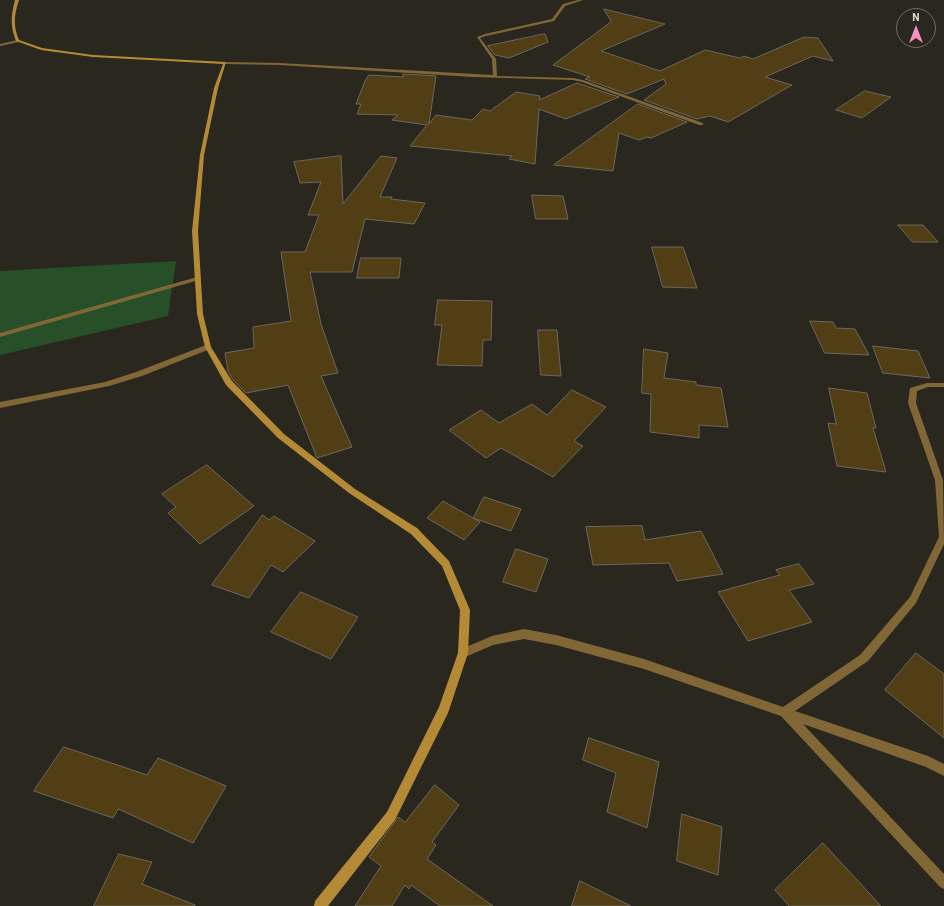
<!DOCTYPE html>
<style>
body{margin:0}
#map{position:relative;width:944px;height:906px;overflow:hidden;background:#2a271f;font-family:Barlow,sans-serif}
canvas{display:block}
.north{position:absolute;left:896px;top:8px;width:40px;height:40px;box-sizing:border-box;background:#2a271f;border:1px solid #706d67;border-radius:50%;rotate:0deg;font-size:11px;font-weight:700;line-height:16px;text-align:center;color:#d9d7d2}
.north::after{content:'';display:block;margin:auto;width:14px;height:18px;background:#fb8fc5;clip-path:polygon(50% 0,100% 100%,50% 72%,0 100%)}
</style>
<div id="map">
<canvas width="944" height="906"></canvas>
<div class="north">N</div>
</div>
<script>
const g = document.querySelector('canvas').getContext('2d');
g.lineJoin = 'round';
function fillPath(path, color) { g.fillStyle = color; g.fill(path, 'evenodd'); }
function trace(path, color, width, dash) { g.strokeStyle = color; g.lineWidth = width; g.lineCap = dash ? 'butt' : 'round'; g.setLineDash(dash || []); g.stroke(path); }
const green = new Path2D(`
 M 176,261 L 168,316 L 0,355 L 0,271 Z`);
const building = new Path2D(`
 M 604,9 L 665,24 L 601,51 L 660,71 L 705,50 L 740,58 L 744,56 L 753,59 L 804,37 L 818,38 L 833,61 L 813,56 L 765,77 L 792,85 L 728,122 L 710,116 L 697,119 L 644,100 L 666,84 L 664,79 L 627,94 L 585,79 L 590,77 L 553,65 L 611,22 Z
 M 545,34 L 548,42 L 509,58 L 495,55 L 488,46 Z
 M 403,74 L 436,76 L 429,124 L 436,115 L 472,120 L 483,109 L 490,111 L 516,92 L 540,96 L 539,100 L 577,83 L 619,97 L 566,119 L 539,109 L 535,164 L 509,159 L 512,156 L 410,146 L 427,125 L 392,120 L 398,115 L 357,114 L 361,104 L 356,104 L 365,81 L 369,75 L 403,77 Z
 M 865,91 L 891,97 L 862,118 L 836,110 Z
 M 638,104 L 687,122 L 651,138 L 647,137 L 639,140 L 619,133 L 613,171 L 554,165 Z
 M 341,156 L 343,204 L 381,156 L 397,158 L 380,197 L 392,197 L 391,199 L 425,203 L 414,224 L 365,219 L 352,272 L 310,272 L 321,324 L 338,373 L 321,376 L 352,447 L 317,458 L 288,385 L 246,393 L 233,380 L 228,371 L 225,353 L 254,348 L 253,327 L 291,321 L 281,252 L 305,252 L 319,215 L 308,215 L 321,182 L 300,183 L 294,162 Z
 M 532,195 L 563,196 L 568,219 L 536,219 Z
 M 898,225 L 923,225 L 938,242 L 913,242 Z
 M 652,247 L 683,247 L 697,288 L 663,287 Z
 M 361,258 L 401,258 L 399,278 L 357,278 Z
 M 438,300 L 492,301 L 491,340 L 483,340 L 482,366 L 437,365 L 442,325 L 435,325 Z
 M 810,321 L 833,322 L 836,328 L 855,329 L 869,355 L 825,353 Z
 M 538,330 L 557,330 L 561,376 L 541,375 Z
 M 873,346 L 918,351 L 930,378 L 883,373 Z
 M 644,349 L 668,353 L 664,378 L 696,382 L 696,385 L 721,388 L 728,427 L 699,425 L 699,438 L 650,432 L 651,394 L 642,393 Z
 M 829,388 L 867,393 L 876,428 L 873,428 L 886,472 L 837,466 L 828,423 L 836,424 Z
 M 572,390 L 606,407 L 574,441 L 583,446 L 553,477 L 501,448 L 486,458 L 449,430 L 481,410 L 499,423 L 532,404 L 547,415 Z
 M 207,465 L 254,506 L 200,544 L 168,513 L 176,507 L 162,494 Z
 M 484,497 L 521,509 L 511,531 L 473,518 L 480,522 L 464,540 L 427,518 L 443,501 L 473,518 Z
 M 263,515 L 269,520 L 274,516 L 315,541 L 283,572 L 271,565 L 249,598 L 212,585 Z
 M 642,526 L 645,540 L 701,531 L 723,574 L 677,581 L 669,563 L 593,565 L 586,527 Z
 M 516,549 L 548,559 L 536,592 L 503,582 Z
 M 799,564 L 814,584 L 789,590 L 812,622 L 748,641 L 718,592 L 780,575 L 776,570 Z
 M 301,592 L 358,617 L 331,659 L 271,632 Z
 M 916,653 L 944,674 L 944,738 L 885,690 Z
 M 589,738 L 659,762 L 647,828 L 607,812 L 616,773 L 583,760 Z
 M 64,747 L 147,775 L 158,758 L 226,786 L 193,843 L 118,809 L 113,818 L 34,791 Z
 M 435,785 L 459,805 L 432,842 L 436,845 L 427,859 L 493,906 L 440,906 L 411,885 L 409,889 L 405,885 L 392,906 L 355,906 L 381,866 L 369,857 L 398,817 L 405,822 Z
 M 682,814 L 722,827 L 718,875 L 677,861 Z
 M 823,843 L 881,906 L 789,906 L 775,890 Z
 M 119,854 L 152,862 L 142,884 L 195,905 L 195,906 L 94,906 Z
 M 580,881 L 631,906 L 572,906 Z`);
const street = new Path2D(`
 M 578,0 L 583,0 L 565,6 L 554,21 L 486,36 L 480,38 L 496,59 L 497,76 L 573,78 L 583,80 L 703,123 L 703,125 L 699,125 L 582,82 L 573,80 L 473,77 L 280,65 L 225,64 L 223,63 L 225,62 L 280,63 L 493,75 L 492,59 L 477,37 L 485,34 L 552,19 L 563,4 Z
 M 18,40 L 19,42 L 0,46 L 0,44 Z
 M 197,277 L 200,279 L 199,280 L 0,337 L 0,333 Z
 M 206,345 L 210,345 L 211,347 L 210,349 L 142,376 L 109,386 L 0,408 L 0,402 L 105,382 L 136,372 Z
 M 927,383 L 944,383 L 944,387 L 928,387 L 917,391 L 916,403 L 943,480 L 944,544 L 916,603 L 868,661 L 795,711 L 928,756 L 944,764 L 944,776 L 926,767 L 803,724 L 944,874 L 944,889 L 940,887 L 781,716 L 644,669 L 556,645 L 524,639 L 493,645 L 463,658 L 459,656 L 458,653 L 459,650 L 492,636 L 524,629 L 556,635 L 644,659 L 783,707 L 860,655 L 910,597 L 939,537 L 935,480 L 908,403 L 910,388 Z`);
const secondary = new Path2D(`
 M 15,0 L 19,0 C 14,15 13,26 19,40 L 42,48 L 93,55 L 226,62 L 218,88 L 204,155 L 198,231 L 203,314 L 211,347 L 232,381 L 284,434 L 355,489 L 417,528 L 449,561 L 470,610 L 468,653 L 448,713 L 395,820 L 328,906 L 314,906 L 315,901 L 387,812 L 439,707 L 458,653 L 460,610 L 442,566 L 411,534 L 349,493 L 278,438 L 226,385 L 205,347 L 197,314 L 192,231 L 200,155 L 214,88 L 223,64 L 93,57 L 41,50 L 16,41 C 10,26 11,15 15,0 Z`);
fillPath(green, '#275029');
fillPath(building, '#513e15');
trace(building, '#6c685f', 1);
fillPath(street, '#816736');
fillPath(secondary, '#b48a36');
</script>
